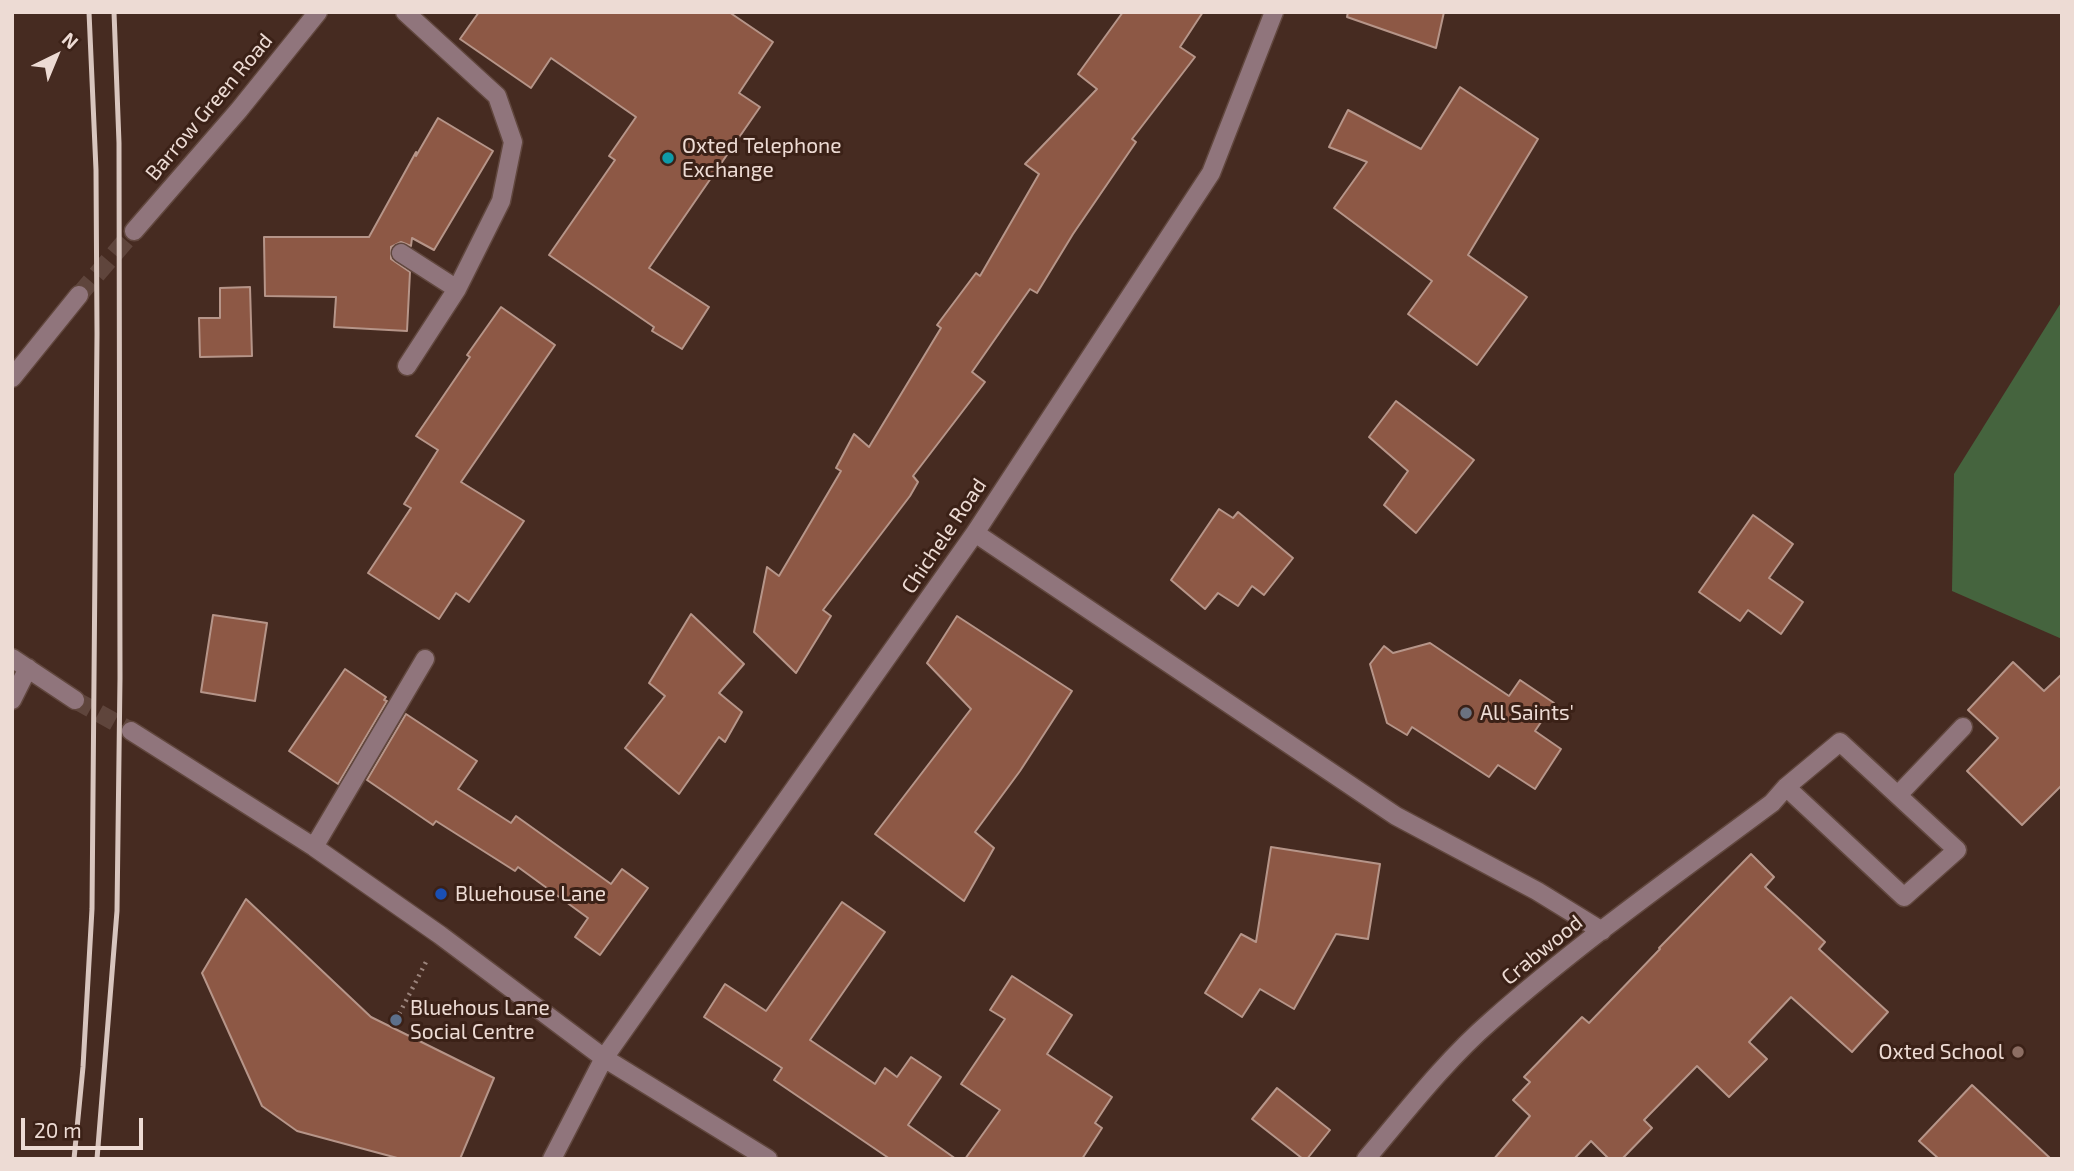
<!DOCTYPE html>
<style>
body{margin:0}
#map{position:relative;width:2074px;height:1171px;overflow:hidden;background:#462b21;font-family:"Exo 2",sans-serif}
canvas{display:block}
.frame{position:absolute;inset:0;border:14px solid #eddbd4;pointer-events:none}
.north{position:absolute;left:21px;top:21px;width:70px;height:70px;-webkit-text-stroke:5px #3b2117;paint-order:stroke;rotate:43deg;font-size:19px;font-weight:700;line-height:28px;text-align:center;color:#eddbd4}
.north::after{content:'';display:block;margin:auto;width:24px;height:32px;background:#eddbd4;clip-path:polygon(50% 0,100% 100%,50% 72%,0 100%)}
.scale{position:absolute;left:21px;top:1118px;width:122px;height:32px;box-sizing:border-box;border:4px solid #eddbd4;border-top:0;padding-left:9px;font-size:21px;line-height:24px;white-space:nowrap;color:#eddbd4;-webkit-text-stroke:5px #3b2117;paint-order:stroke}
</style>
<div id="map">
<canvas width="2074" height="1171"></canvas>
<div class="frame"></div>
<div class="north">N</div>
<div class="scale">20 m</div>
</div>
<script>
const g = document.querySelector('canvas').getContext('2d');
g.lineJoin = 'round';
function fillPath(path, color) { g.fillStyle = color; g.fill(path, 'evenodd'); }
function trace(path, color, width, dash) { g.strokeStyle = color; g.lineWidth = width; g.lineCap = dash ? 'butt' : 'round'; g.setLineDash(dash || []); g.stroke(path); }
function label(font, color, halo, rows, align = 'center') {
  g.font = font + ' "Exo 2",sans-serif'; g.lineWidth = 6; g.setLineDash([]); g.textBaseline = 'middle'; g.strokeStyle = halo; g.fillStyle = color; for (const [text, x, y, turn = 0] of rows) {
    g.save(); g.translate(x, y); g.rotate((+turn || 0) * Math.PI / 180); g.textAlign = isNaN(turn) ? turn : align; if (halo) g.strokeText(text, 0, 0); g.fillText(text, 0, 0); g.restore();
  }
}
const green = new Path2D(`
 M 2062,301 L 2062,639 L 1952,591 L 1954,474 Z`);
const building = new Path2D(`
 M 479,12 L 729,12 L 773,42 L 739,93 L 760,107 L 649,268 L 709,307 L 682,349 L 652,331 L 654,327 L 549,255 L 615,160 L 609,156 L 636,117 L 551,58 L 531,88 L 460,39 Z
 M 1123,12 L 1203,12 L 1180,47 L 1195,57 L 1132,139 L 1136,142 L 1073,234 L 1037,293 L 1030,289 L 972,372 L 985,382 L 913,476 L 918,482 L 910,496 L 823,610 L 831,616 L 796,673 L 754,632 L 767,567 L 779,576 L 841,471 L 836,468 L 854,434 L 869,447 L 941,328 L 937,325 L 976,273 L 980,276 L 1039,174 L 1025,164 L 1097,89 L 1078,74 Z
 M 1348,12 L 1444,12 L 1436,48 L 1347,17 Z
 M 1460,87 L 1538,139 L 1468,255 L 1527,297 L 1477,365 L 1408,314 L 1432,281 L 1334,208 L 1367,162 L 1329,147 L 1348,110 L 1421,149 Z
 M 438,118 L 493,151 L 434,250 L 412,238 L 411,246 L 401,242 L 391,247 L 391,259 L 410,272 L 407,331 L 334,327 L 336,297 L 265,296 L 264,237 L 369,237 L 416,152 L 416,156 Z
 M 250,287 L 252,356 L 200,357 L 199,318 L 220,318 L 220,288 Z
 M 501,307 L 555,345 L 461,482 L 524,521 L 469,602 L 456,593 L 439,619 L 368,573 L 411,508 L 404,504 L 438,450 L 416,436 L 470,357 L 467,355 Z
 M 1396,401 L 1474,460 L 1416,533 L 1384,505 L 1408,471 L 1369,437 Z
 M 1219,509 L 1233,518 L 1238,512 L 1293,558 L 1264,595 L 1252,586 L 1238,606 L 1218,593 L 1205,609 L 1171,580 Z
 M 1753,515 L 1793,544 L 1769,578 L 1803,602 L 1781,634 L 1748,610 L 1740,621 L 1699,592 Z
 M 691,614 L 744,664 L 719,693 L 742,712 L 725,742 L 719,737 L 679,794 L 625,748 L 665,696 L 649,683 Z
 M 213,615 L 267,623 L 255,701 L 201,692 Z
 M 957,616 L 1072,691 L 1020,771 L 975,832 L 994,848 L 964,901 L 875,834 L 971,709 L 927,663 Z
 M 1430,643 L 1509,696 L 1520,680 L 1554,703 L 1535,731 L 1561,749 L 1535,789 L 1498,765 L 1489,777 L 1412,727 L 1407,735 L 1387,723 L 1370,664 L 1384,646 L 1393,653 Z
 M 2013,662 L 2044,691 L 2062,674 L 2062,785 L 2022,825 L 1967,771 L 1998,738 L 1968,710 Z
 M 345,669 L 386,697 L 384,700 L 387,701 L 338,784 L 289,751 Z
 M 406,714 L 477,761 L 458,789 L 511,823 L 516,816 L 611,884 L 622,869 L 648,888 L 600,955 L 575,937 L 588,918 L 518,867 L 515,871 L 436,821 L 433,825 L 367,780 Z
 M 1271,847 L 1380,864 L 1368,939 L 1336,934 L 1294,1009 L 1260,989 L 1242,1017 L 1205,993 L 1241,934 L 1256,942 Z
 M 1751,854 L 1774,877 L 1765,887 L 1825,942 L 1819,949 L 1888,1012 L 1852,1052 L 1791,997 L 1749,1042 L 1767,1059 L 1729,1097 L 1697,1066 L 1644,1120 L 1652,1128 L 1622,1159 L 1609,1159 L 1591,1141 L 1574,1159 L 1494,1159 L 1530,1116 L 1513,1100 L 1530,1082 L 1524,1077 L 1582,1017 L 1589,1023 L 1660,949 L 1659,948 Z
 M 246,899 L 371,1017 L 494,1078 L 460,1159 L 401,1159 L 297,1131 L 262,1106 L 202,973 Z
 M 842,902 L 885,932 L 810,1040 L 875,1084 L 885,1068 L 897,1077 L 911,1057 L 941,1077 L 908,1125 L 956,1159 L 890,1159 L 774,1080 L 782,1068 L 704,1017 L 725,984 L 766,1011 Z
 M 1012,976 L 1072,1015 L 1047,1054 L 1112,1097 L 1095,1123 L 1102,1128 L 1082,1159 L 965,1159 L 1000,1110 L 961,1084 L 1005,1019 L 990,1010 Z
 M 1972,1085 L 2051,1159 L 1939,1159 L 1919,1141 Z
 M 1277,1088 L 1330,1130 L 1307,1159 L 1303,1159 L 1252,1119 Z`);
const minorTunnel = new Path2D(`
 M 79,295 L 134,231
 M 75,700 L 131,731`);
const path = new Path2D(`
 M 396,1020 L 426,962`);
const minor = new Path2D(`
 M 405,12 L 497,96 L 513,142 L 501,201 L 457,289 L 407,366
 M 134,231 L 239,110 L 318,12
 M 401,253 L 457,289
 M 12,378 L 79,295
 M 975,533 L 1396,816 L 1537,891 L 1602,931
 M 12,658 L 75,700
 M 12,700 L 28,668
 M 131,731 L 314,847 L 440,935 L 604,1058 L 768,1159
 M 1840,742 L 1957,850 L 1904,897 L 1786,787 Z
 M 1899,794 L 1963,727
 M 314,847 L 425,659
 M 552,1159 L 604,1058 L 975,533 L 1211,173 L 1274,12
 M 1366,1159 C 1406,1112 1444,1062 1491,1021 C 1578,944 1678,873 1772,803 L 1786,787`);
const rail = new Path2D(`
 M 74,1159 L 83,1067 L 92,909 L 97,334 L 96,170 L 89,12
 M 97,1159 L 117,911 L 120,678 L 119,143 L 114,12`);
const markers = [
 [668,158,7,"#0f9aa8"],
 [1466,713,7,"#6b7280"],
 [441,894,7,"#1a4fb4"],
 [396,1020,7,"#5c6f8a"],
 [2018,1052,7,"#8d6e63"]
];
const streetNames = [
 ["Barrow Green Road",209,107,-50],
 ["Chichele Road",944,536,-56],
 ["Crabwood",1542,950,-39]
];
const poiNames = [
 ["Oxted Telephone",682,146],
 ["Exchange",682,170],
 ["All Saints'",1480,713],
 ["Bluehouse Lane",455,894],
 ["Bluehous Lane",410,1008],
 ["Social Centre",410,1032],
 ["Oxted School",2004,1052,"right"]
];
fillPath(green, '#45643e');
fillPath(building, '#8d5845');
trace(building, '#b69589', 2);
trace(minorTunnel, '#5f453c', 18, [18, 9]);
trace(minor, '#61473e', 21);
trace(path, '#9b847c', 4.5, [2, 5]);
trace(minor, '#90757c', 18);
trace(rail, '#d8c5be', 5);
for (const [x, y, r, color] of markers) { const dot = new Path2D(); dot.arc(x, y, r, 0, 2 * Math.PI); g.fillStyle = color; g.fill(dot); trace(dot, '#3b2117', 2.5); }
label('21px', '#eddbd4', '#3b2117', streetNames);
label('21px', '#eddbd4', '#3b2117', poiNames, 'left');
</script>
